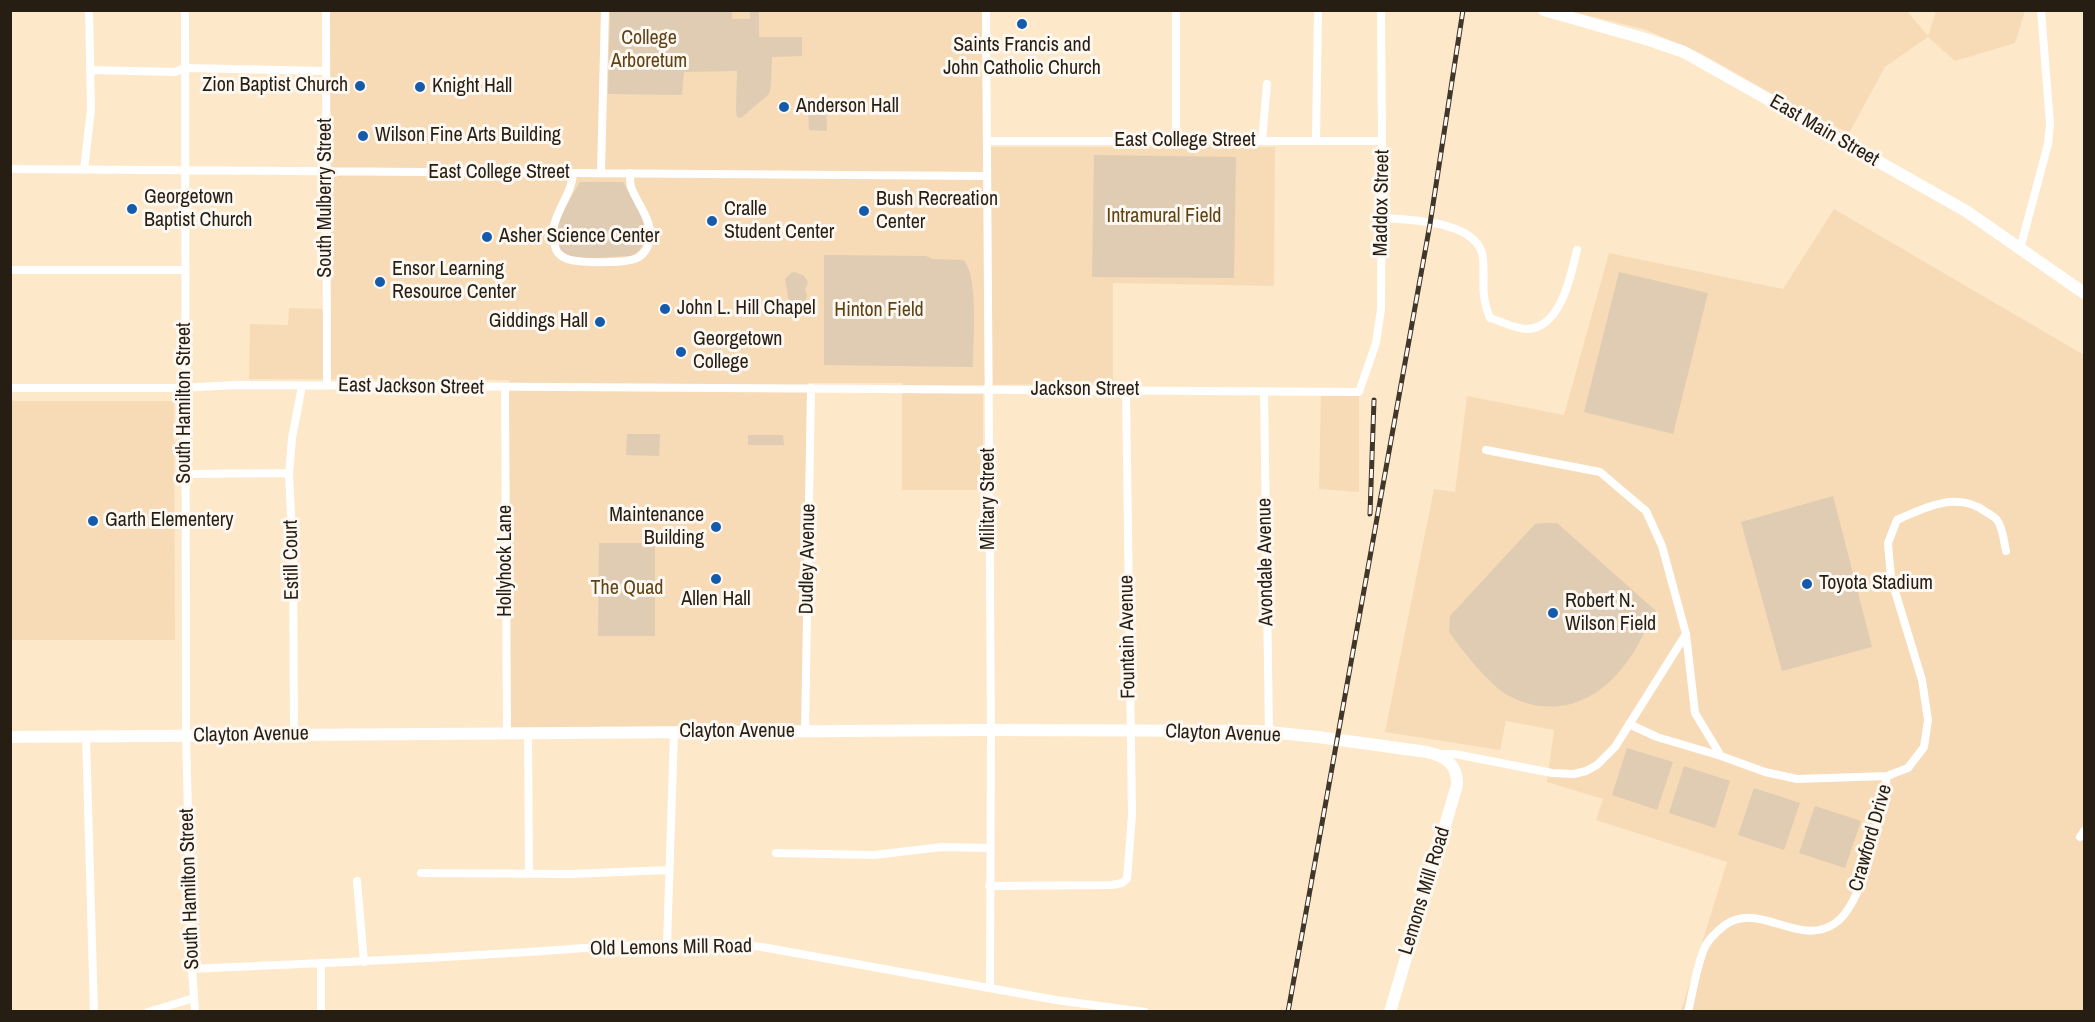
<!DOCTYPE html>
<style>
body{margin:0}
#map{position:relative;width:2095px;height:1022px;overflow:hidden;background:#fee8ca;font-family:"Archivo Narrow",sans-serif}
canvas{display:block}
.frame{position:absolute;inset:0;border:12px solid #261e13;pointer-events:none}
</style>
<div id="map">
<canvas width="2095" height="1022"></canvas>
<div class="frame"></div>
</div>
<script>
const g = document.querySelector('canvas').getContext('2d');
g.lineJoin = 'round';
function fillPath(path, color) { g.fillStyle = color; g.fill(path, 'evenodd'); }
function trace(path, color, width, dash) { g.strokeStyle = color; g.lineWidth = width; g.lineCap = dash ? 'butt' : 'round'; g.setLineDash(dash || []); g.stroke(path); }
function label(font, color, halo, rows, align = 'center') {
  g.font = font + ' "Archivo Narrow",sans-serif'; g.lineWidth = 6; g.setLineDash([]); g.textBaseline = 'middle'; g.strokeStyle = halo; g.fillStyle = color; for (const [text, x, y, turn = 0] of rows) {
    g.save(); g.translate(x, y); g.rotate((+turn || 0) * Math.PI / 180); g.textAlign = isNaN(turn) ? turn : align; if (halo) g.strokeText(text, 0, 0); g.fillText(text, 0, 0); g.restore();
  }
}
const built = new Path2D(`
 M 327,11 L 982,11 L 983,147 L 1275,147 L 1274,286 L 1113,283 L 1113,383 L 983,385 L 983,490 L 902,490 L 902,383 L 808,383 L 804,727 L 509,729 L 509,380 L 249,379 L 250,324 L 288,325 L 289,308 L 330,309 Z
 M 1570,11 L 1907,11 L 1928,36 L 1936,11 L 2025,11 L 2015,43 L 1955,61 L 1928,37 L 1885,67 L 1849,133 L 1794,106 L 1704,55 L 1647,30 Z
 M 1834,209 L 2084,355 L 2084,1011 L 1681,1011 L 1727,862 L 1596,820 L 1603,799 L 1547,782 L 1554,730 L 1506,721 L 1500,750 L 1385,732 L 1434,489 L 1455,492 L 1467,396 L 1564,415 L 1609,253 L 1783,289 Z
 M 1321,392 L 1359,392 L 1359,492 L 1319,489 Z
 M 11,401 L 174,401 L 175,640 L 11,640 Z`);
const green = new Path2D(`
 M 610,11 L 732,11 L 732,19 L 750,19 L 750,11 L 759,11 L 759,37 L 802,37 L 802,56 L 772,57 L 771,86 L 769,94 L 741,118 L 737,117 L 736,111 L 737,71 L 684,72 L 682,95 L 608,94 Z
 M 826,99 L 827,131 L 809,130 L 808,101 Z
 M 1094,155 L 1236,157 L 1234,278 L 1092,277 Z
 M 580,182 L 623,182 C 635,204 661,239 632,256 C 614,256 592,260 575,257 C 535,249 570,200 580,182 Z
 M 824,255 L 926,256 L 932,259 L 963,260 C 979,274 973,344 973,367 L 824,365 Z
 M 795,272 L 804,276 L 808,282 L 805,290 L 807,295 L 805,302 L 796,305 L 789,302 L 785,279 L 791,273 Z
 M 1619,272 L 1708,293 L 1673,434 L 1584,412 Z
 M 627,434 L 660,434 L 659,456 L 626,455 Z
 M 748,435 L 783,435 L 784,445 L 748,445 Z
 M 1833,496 L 1872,647 L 1782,671 L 1741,522 Z
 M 1543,523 L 1557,523 L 1656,611 C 1646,628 1638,648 1626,663 C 1597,703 1554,719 1509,696 C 1491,687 1461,649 1449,632 L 1450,616 L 1535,524 Z
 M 599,543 L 655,543 L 655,636 L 598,636 Z
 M 1627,748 L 1673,762 L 1657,810 L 1612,795 Z
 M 1684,766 L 1730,781 L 1715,828 L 1669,813 Z
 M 1754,788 L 1800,803 L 1784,850 L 1738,835 Z
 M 1815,806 L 1861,821 L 1845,868 L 1799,853 Z`);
const street = new Path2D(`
 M 185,10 L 186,736 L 192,969 L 195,1012
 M 326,10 L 327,386
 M 986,10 L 991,729 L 990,988
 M 1176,10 L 1176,141
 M 90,70 L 175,72 L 185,68 L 326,71
 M 1316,140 L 1318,10
 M 987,141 L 1382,141
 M 1262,141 L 1267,84
 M 10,169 L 987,176
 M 84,170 L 91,109 L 89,10
 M 573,173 C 572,199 546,218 555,246 C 556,252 561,257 567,259 C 579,263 629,264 639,257 C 644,254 648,247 649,242 C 655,223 637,204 631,187 C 630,183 630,178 630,173
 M 601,173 L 605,10
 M 1381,218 C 1409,220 1479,220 1483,258 C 1485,282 1480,295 1490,318 C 1501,321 1515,329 1527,329 C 1561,328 1571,275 1577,250
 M 2020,249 L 2048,144 L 2050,124 L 2041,10
 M 10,270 L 184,270
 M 10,388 L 177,388 L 237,385 L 1359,392 L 1376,343 L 1381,309 L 1382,141 L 1381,10
 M 505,388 L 507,733
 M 1264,392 L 1269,733
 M 1486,450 L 1600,472 L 1646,511 L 1662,546 L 1686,634 L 1695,713 L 1721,756 L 1765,772 L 1797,779 L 1887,776 L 1908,768 L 1924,747 L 1928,720 L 1922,680 L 1891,578 L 1888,543 L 1897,520 C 1925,507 1958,491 1986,512 C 1989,514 1995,517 1997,520 C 2003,527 2004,543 2006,551
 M 185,474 L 289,473
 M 1629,724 L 1657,737 L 1721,756
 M 805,731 L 811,388
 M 528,733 L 529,874
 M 294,735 L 293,554 L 289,475 L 292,438 L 302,386
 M 86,737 L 94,1012
 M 1440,754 L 1455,754 L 1552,773 L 1574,774 L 1586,771 L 1597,765 L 1615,747 L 1686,634
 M 2080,837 L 2084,831
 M 776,853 L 874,855 L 942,847 L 989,848
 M 421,873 L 571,874 L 668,870
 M 357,881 L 364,962
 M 989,886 L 1112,885 L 1122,883 L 1127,879 L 1132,815 L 1126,390
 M 667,945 L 674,732
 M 321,964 L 321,1012
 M 192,969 C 298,964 404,960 511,953 C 594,948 679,939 762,947 L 1056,1000 L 1145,1012
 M 148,1012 L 194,998
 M 1688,1012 C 1693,991 1696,969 1704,949 C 1708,939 1716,932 1725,925 C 1760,901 1798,947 1834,924 C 1865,905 1881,811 1887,776`);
const secondary = new Path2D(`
 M 1544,10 L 1649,40 L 1684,52 L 1966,211 L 2084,293
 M 10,737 L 982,730 L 1258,731 L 1318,737 L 1427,752 C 1445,756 1458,764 1457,785 L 1390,1012`);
const rail = new Path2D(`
 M 1370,514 L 1374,400
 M 1288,1012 L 1430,224 L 1463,10`);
const markers = [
 [1022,24,6,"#155bab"],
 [360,86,6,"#155bab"],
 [420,87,6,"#155bab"],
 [784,107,6,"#155bab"],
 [363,136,6,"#155bab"],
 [132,209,6,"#155bab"],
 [864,211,6,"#155bab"],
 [712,221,6,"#155bab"],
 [487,237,6,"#155bab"],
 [380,282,6,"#155bab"],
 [665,309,6,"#155bab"],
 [600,322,6,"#155bab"],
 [681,352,6,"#155bab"],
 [93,521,6,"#155bab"],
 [716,527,6,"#155bab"],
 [716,579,6,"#155bab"],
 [1807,584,6,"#155bab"],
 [1553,613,6,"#155bab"]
];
const parkNames = [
 ["College",649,39],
 ["Arboretum",649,62],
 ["Intramural Field",1164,217],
 ["Hinton Field",879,311],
 ["The Quad",627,589]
];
const poiNames = [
 ["Saints Francis and",1022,46,"center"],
 ["John Catholic Church",1022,69,"center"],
 ["Zion Baptist Church",348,86,"right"],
 ["Knight Hall",432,87],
 ["Anderson Hall",796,107],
 ["Wilson Fine Arts Building",375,136],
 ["Georgetown",144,198],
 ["Baptist Church",144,221],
 ["Bush Recreation",876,200],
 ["Center",876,223],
 ["Cralle",724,210],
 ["Student Center",724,233],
 ["Asher Science Center",499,237],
 ["Ensor Learning",392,270],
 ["Resource Center",392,293],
 ["John L. Hill Chapel",677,309],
 ["Giddings Hall",588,322,"right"],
 ["Georgetown",693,340],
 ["College",693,363],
 ["Maintenance",704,516,"right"],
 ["Building",704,539,"right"],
 ["Garth Elementery",105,521],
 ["Toyota Stadium",1819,584],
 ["Allen Hall",716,600,"center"],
 ["Robert N.",1565,602],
 ["Wilson Field",1565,625]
];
const streetNames = [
 ["East Main Street",1824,131,30],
 ["East College Street",1185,141],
 ["East College Street",499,173],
 ["South Mulberry Street",326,198,-90],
 ["Maddox Street",1382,203,-89],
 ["East Jackson Street",411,387,1],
 ["Jackson Street",1085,390],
 ["South Hamilton Street",185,403,-90],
 ["Military Street",989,499,-90],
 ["Dudley Avenue",808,559,-89],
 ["Estill Court",292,560,-91],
 ["Hollyhock Lane",506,561,-90],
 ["Avondale Avenue",1266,562,-91],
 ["Fountain Avenue",1128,637,-91],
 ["Clayton Avenue",737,732],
 ["Clayton Avenue",1223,734,2],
 ["Clayton Avenue",251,735,-1],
 ["Crawford Drive",1871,838,-74],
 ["South Hamilton Street",190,889,-92],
 ["Lemons Mill Road",1425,891,-73],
 ["Old Lemons Mill Road",671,948,-1]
];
fillPath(built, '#f6dbb6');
fillPath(green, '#dfccb3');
trace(street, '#fff', 8);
trace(secondary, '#fff', 12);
trace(rail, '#403629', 5);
trace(rail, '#fdf8f2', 3, [9]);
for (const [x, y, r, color] of markers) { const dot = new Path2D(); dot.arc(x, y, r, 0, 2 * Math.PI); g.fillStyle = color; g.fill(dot); trace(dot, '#fdf8f2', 2); }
label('20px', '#604315', '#fdf8f2', parkNames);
label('20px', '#261e13', '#fdf8f2', poiNames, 'left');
label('20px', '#261e13', '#fdf8f2', streetNames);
</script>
